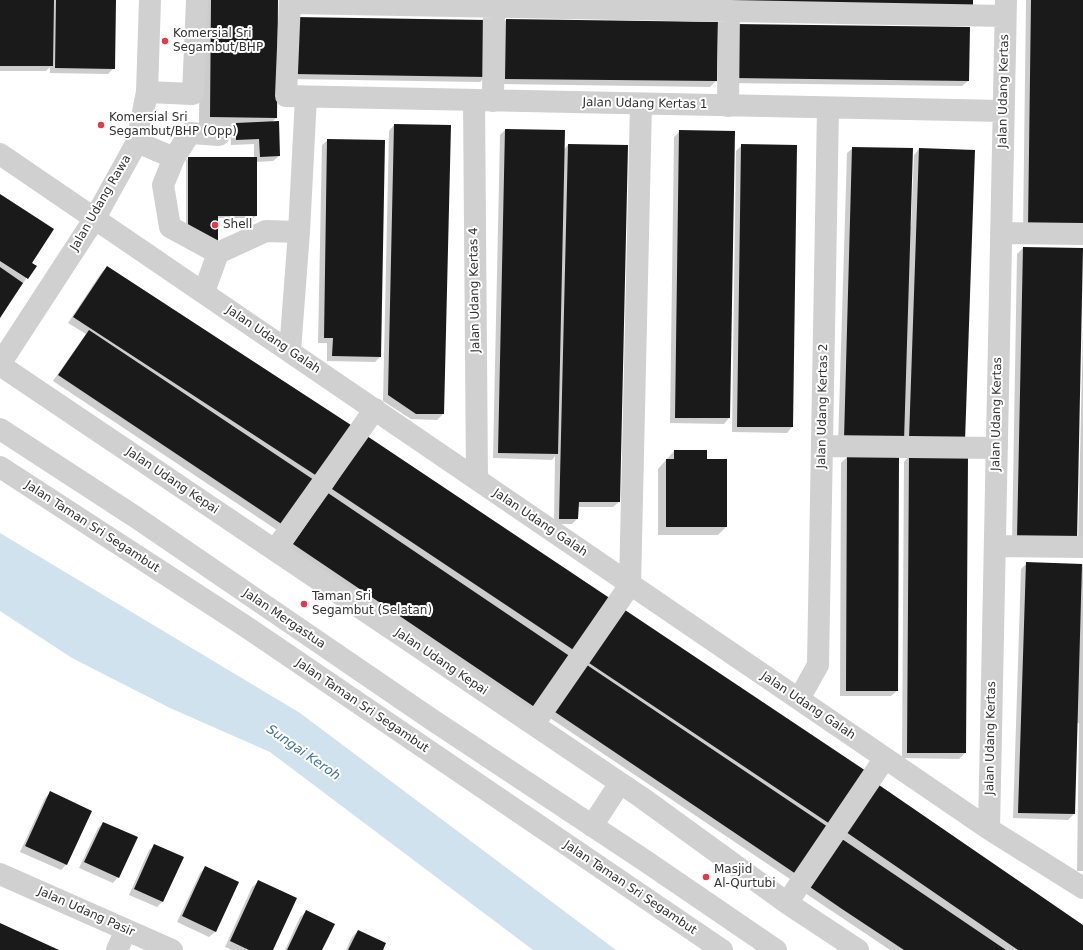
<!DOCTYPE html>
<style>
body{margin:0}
canvas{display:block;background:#fff}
</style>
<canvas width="1083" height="950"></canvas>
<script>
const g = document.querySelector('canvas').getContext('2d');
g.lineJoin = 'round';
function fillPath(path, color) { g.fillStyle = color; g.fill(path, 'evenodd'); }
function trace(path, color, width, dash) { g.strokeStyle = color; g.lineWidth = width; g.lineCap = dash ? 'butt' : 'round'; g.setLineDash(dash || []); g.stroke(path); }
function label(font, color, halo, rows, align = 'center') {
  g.font = font + ' "DejaVu Sans",sans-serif'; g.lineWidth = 4; g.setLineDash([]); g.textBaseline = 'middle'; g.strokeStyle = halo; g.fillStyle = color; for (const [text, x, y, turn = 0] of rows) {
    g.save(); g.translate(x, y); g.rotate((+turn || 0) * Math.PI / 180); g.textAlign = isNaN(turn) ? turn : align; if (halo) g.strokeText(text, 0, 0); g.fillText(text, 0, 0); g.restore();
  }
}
const water = new Path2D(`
 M 0,533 L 300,713 L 616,950 L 533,950 L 270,752 L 170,708 L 72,658 L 0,611 Z`);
const shadow = new Path2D(`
 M 0,0 L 115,0 L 114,68 L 108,74 L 50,73 L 50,67 L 46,71 L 0,71 Z
 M 200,0 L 277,0 L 276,118 L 271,123 L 279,156 L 273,161 L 256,162 L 256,216 L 253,218 L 217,218 L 186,247 L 186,160 L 189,158 L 254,158 L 254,144 L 231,145 L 230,129 L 199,129 Z
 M 1026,0 L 1083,0 L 1083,229 L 1023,234 Z
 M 506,20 L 716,81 L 710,87 L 500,84 L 501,26 Z
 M 288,23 L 485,77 L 480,82 L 287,79 Z
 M 728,30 L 968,81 L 962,86 L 728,83 Z
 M 394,125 L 443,414 L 437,420 L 411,419 L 383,401 L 389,131 Z
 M 505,130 L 564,149 L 568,145 L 619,502 L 613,507 L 578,507 L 578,518 L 572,524 L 554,524 L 555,456 L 552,460 L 493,458 L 500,135 Z
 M 680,131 L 729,418 L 724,424 L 670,423 L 674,137 Z
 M 328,140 L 380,357 L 375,362 L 327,361 L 327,343 L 318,343 L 322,145 Z
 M 742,145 L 796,146 L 792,427 L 787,433 L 732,432 L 736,151 Z
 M 853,148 L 909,226 L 911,226 L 914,155 L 919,149 L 964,440 L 838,444 L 847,153 Z
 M 0,195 L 31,263 L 35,266 L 0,316 Z
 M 1023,248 L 1070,545 L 1012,544 L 1017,254 Z
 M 107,267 L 352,427 L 280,532 L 53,381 L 86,334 L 68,323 L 101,273 Z
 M 1083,325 L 1083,544 L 1078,544 Z
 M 361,443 L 609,599 L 530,713 L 288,550 Z
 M 674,451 L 706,460 L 726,527 L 718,535 L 658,535 L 658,469 Z
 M 909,456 L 967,457 L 965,753 L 959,759 L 902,758 L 904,462 Z
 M 847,457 L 897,691 L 891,696 L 840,696 L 841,463 Z
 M 1027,563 L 1082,565 L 1083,564 L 1083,871 L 1077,871 L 1079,723 L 1077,723 L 1074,814 L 1068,820 L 1013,818 L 1021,569 Z
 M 619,617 L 864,772 L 790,879 L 550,718 Z
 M 873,792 L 1083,926 L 1083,950 L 890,950 L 805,893 L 837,846 L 844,839 L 841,838 Z
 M 50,793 L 91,811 L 66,865 L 61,870 L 20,852 L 45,798 Z
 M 103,823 L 118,877 L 113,883 L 79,868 L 98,828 Z
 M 155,845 L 162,902 L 157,907 L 129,895 L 149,850 Z
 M 205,868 L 238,882 L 215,932 L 209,937 L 177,922 L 200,873 Z
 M 258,882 L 272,950 L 232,950 L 225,947 L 252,887 Z
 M 306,912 L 321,950 L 285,950 L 300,917 Z
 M 358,931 L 382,950 L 346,950 L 352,937 Z`);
const building = new Path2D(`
 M 0,0 L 54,0 L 53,66 L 0,66 Z
 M 56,0 L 116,0 L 115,69 L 55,68 Z
 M 211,0 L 278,0 L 277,118 L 210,117 Z
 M 645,0 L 973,0 L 973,10 Z
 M 1031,0 L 1083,0 L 1083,229 L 1028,228 Z
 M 294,17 L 487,20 L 486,77 L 293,74 Z
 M 506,19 L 718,22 L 717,81 L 505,79 Z
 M 734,24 L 970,27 L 969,81 L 733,78 Z
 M 279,121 L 280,156 L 260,157 L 259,139 L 236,140 L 236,123 Z
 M 394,124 L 451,125 L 444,414 L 416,414 L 388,395 Z
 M 505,129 L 565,130 L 558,454 L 498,453 Z
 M 679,130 L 735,131 L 730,418 L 675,418 Z
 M 327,139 L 385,140 L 381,357 L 332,356 L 333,338 L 324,338 Z
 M 568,144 L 628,145 L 620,502 L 579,502 L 578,519 L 559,519 Z
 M 741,144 L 797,145 L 793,427 L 737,427 Z
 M 852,147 L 913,148 L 904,441 L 844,439 Z
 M 919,148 L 975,150 L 965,441 L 909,439 Z
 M 188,157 L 257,157 L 257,216 L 218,216 L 218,245 L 188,245 Z
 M 0,194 L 54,229 L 32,263 L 37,266 L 28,279 L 0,261 Z
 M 1023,247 L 1083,248 L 1077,540 L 1017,538 Z
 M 107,266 L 354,427 L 320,478 L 73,317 Z
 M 0,267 L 23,283 L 0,318 Z
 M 89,330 L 317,482 L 286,527 L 58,375 Z
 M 367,436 L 611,599 L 575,651 L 332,489 Z
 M 674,450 L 707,450 L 707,459 L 727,459 L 727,527 L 666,527 L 666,459 L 674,459 Z
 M 909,455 L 968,456 L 966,753 L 907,753 Z
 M 847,456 L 899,456 L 898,691 L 846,691 Z
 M 328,493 L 571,657 L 536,708 L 293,544 Z
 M 1026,562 L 1082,564 L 1075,814 L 1018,813 Z
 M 625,610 L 866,771 L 830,824 L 589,663 Z
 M 587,665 L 828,827 L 796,874 L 555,712 Z
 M 879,785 L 1083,925 L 1083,950 L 1018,950 L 846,832 Z
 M 50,791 L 92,811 L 67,865 L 25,846 Z
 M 103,822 L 138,837 L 119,878 L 84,862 Z
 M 842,839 L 1006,950 L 904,950 L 842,909 L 810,887 Z
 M 154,844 L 184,857 L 163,902 L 134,889 Z
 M 205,866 L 239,882 L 216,932 L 182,916 Z
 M 258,880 L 297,898 L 273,950 L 249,950 L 230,941 Z
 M 306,910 L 335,924 L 322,950 L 287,950 Z
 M 0,923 L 59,950 L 0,950 Z
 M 358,930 L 386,943 L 383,950 L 348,950 Z`);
const minor = new Path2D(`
 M 290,0 L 286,96 L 1003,111
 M 290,3 L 1005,16
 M 147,92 L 193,94 L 197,0
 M 474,100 L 477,479
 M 493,101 L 494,7
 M 728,106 L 729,11
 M 137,142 L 174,158
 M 0,154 L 885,758 L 989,829 L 1083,888
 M 1001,233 L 1083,234
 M 218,253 L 266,231 L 299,232
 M 204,292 L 218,253 L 170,227 L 163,185 L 174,158 L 190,133 L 219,135
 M 290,351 L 299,232 L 306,97
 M 0,364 L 95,218 L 137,142 L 147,92 L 150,0
 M 0,365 L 641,797 L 787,903 L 858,950
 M 0,429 L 137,518 L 431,719 L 644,860 L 776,950
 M 822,446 L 997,448
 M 0,467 L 245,626 L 722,950
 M 995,546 L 1083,547
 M 275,550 L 375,409
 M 799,699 L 818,665 L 828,108
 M 534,724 L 630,585 L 641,104
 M 592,826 L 620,783
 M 989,829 L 1006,0
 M 0,874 L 172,950
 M 787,903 L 885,758
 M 117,950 L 126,930`);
const markers = [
 [165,41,4,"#e63946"],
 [101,125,4,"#e63946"],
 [215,225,4,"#e63946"],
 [304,604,4,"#e63946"],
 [706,877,4,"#e63946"]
];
const poiNames = [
 ["Komersial Sri",173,34],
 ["Segambut/BHP",173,48],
 ["Komersial Sri",109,118],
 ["Segambut/BHP (Opp)",109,132],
 ["Shell",223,225],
 ["Taman Sri",312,597],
 ["Segambut (Selatan)",312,611],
 ["Masjid",714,870],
 ["Al-Qurtubi",714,884]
];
const streetNames = [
 ["Jalan Udang Kertas",1004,91,-89],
 ["Jalan Udang Kertas 1",645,104,1],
 ["Jalan Udang Rawa",101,203,-60],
 ["Jalan Udang Kertas 4",475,290,-91],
 ["Jalan Udang Galah",273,340,34],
 ["Jalan Udang Kertas 2",823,406,-89],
 ["Jalan Udang Kertas",997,414,-89],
 ["Jalan Udang Kepai",172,481,34],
 ["Jalan Udang Galah",540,523,34],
 ["Jalan Taman Sri Segambut",92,527,33],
 ["Jalan Mergastua",284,619,34],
 ["Jalan Udang Kepai",441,662,34],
 ["Jalan Taman Sri Segambut",362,706,34],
 ["Jalan Udang Galah",808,706,34],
 ["Jalan Udang Kertas",991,738,-89],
 ["Jalan Taman Sri Segambut",630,888,34],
 ["Jalan Udang Pasir",86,912,24]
];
const waterNames = [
 ["Sungai Keroh",303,753,35]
];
fillPath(water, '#cfe2ee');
fillPath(shadow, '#0003');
fillPath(building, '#1a1a1a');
trace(minor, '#d0d0d0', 22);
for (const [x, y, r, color] of markers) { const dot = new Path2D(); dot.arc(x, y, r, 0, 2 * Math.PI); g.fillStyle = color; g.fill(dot); trace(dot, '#fff', 1.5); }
label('12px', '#333', '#fff', poiNames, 'left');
label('12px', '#333', '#fff', streetNames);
label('italic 13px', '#3f7597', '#fff', waterNames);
</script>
